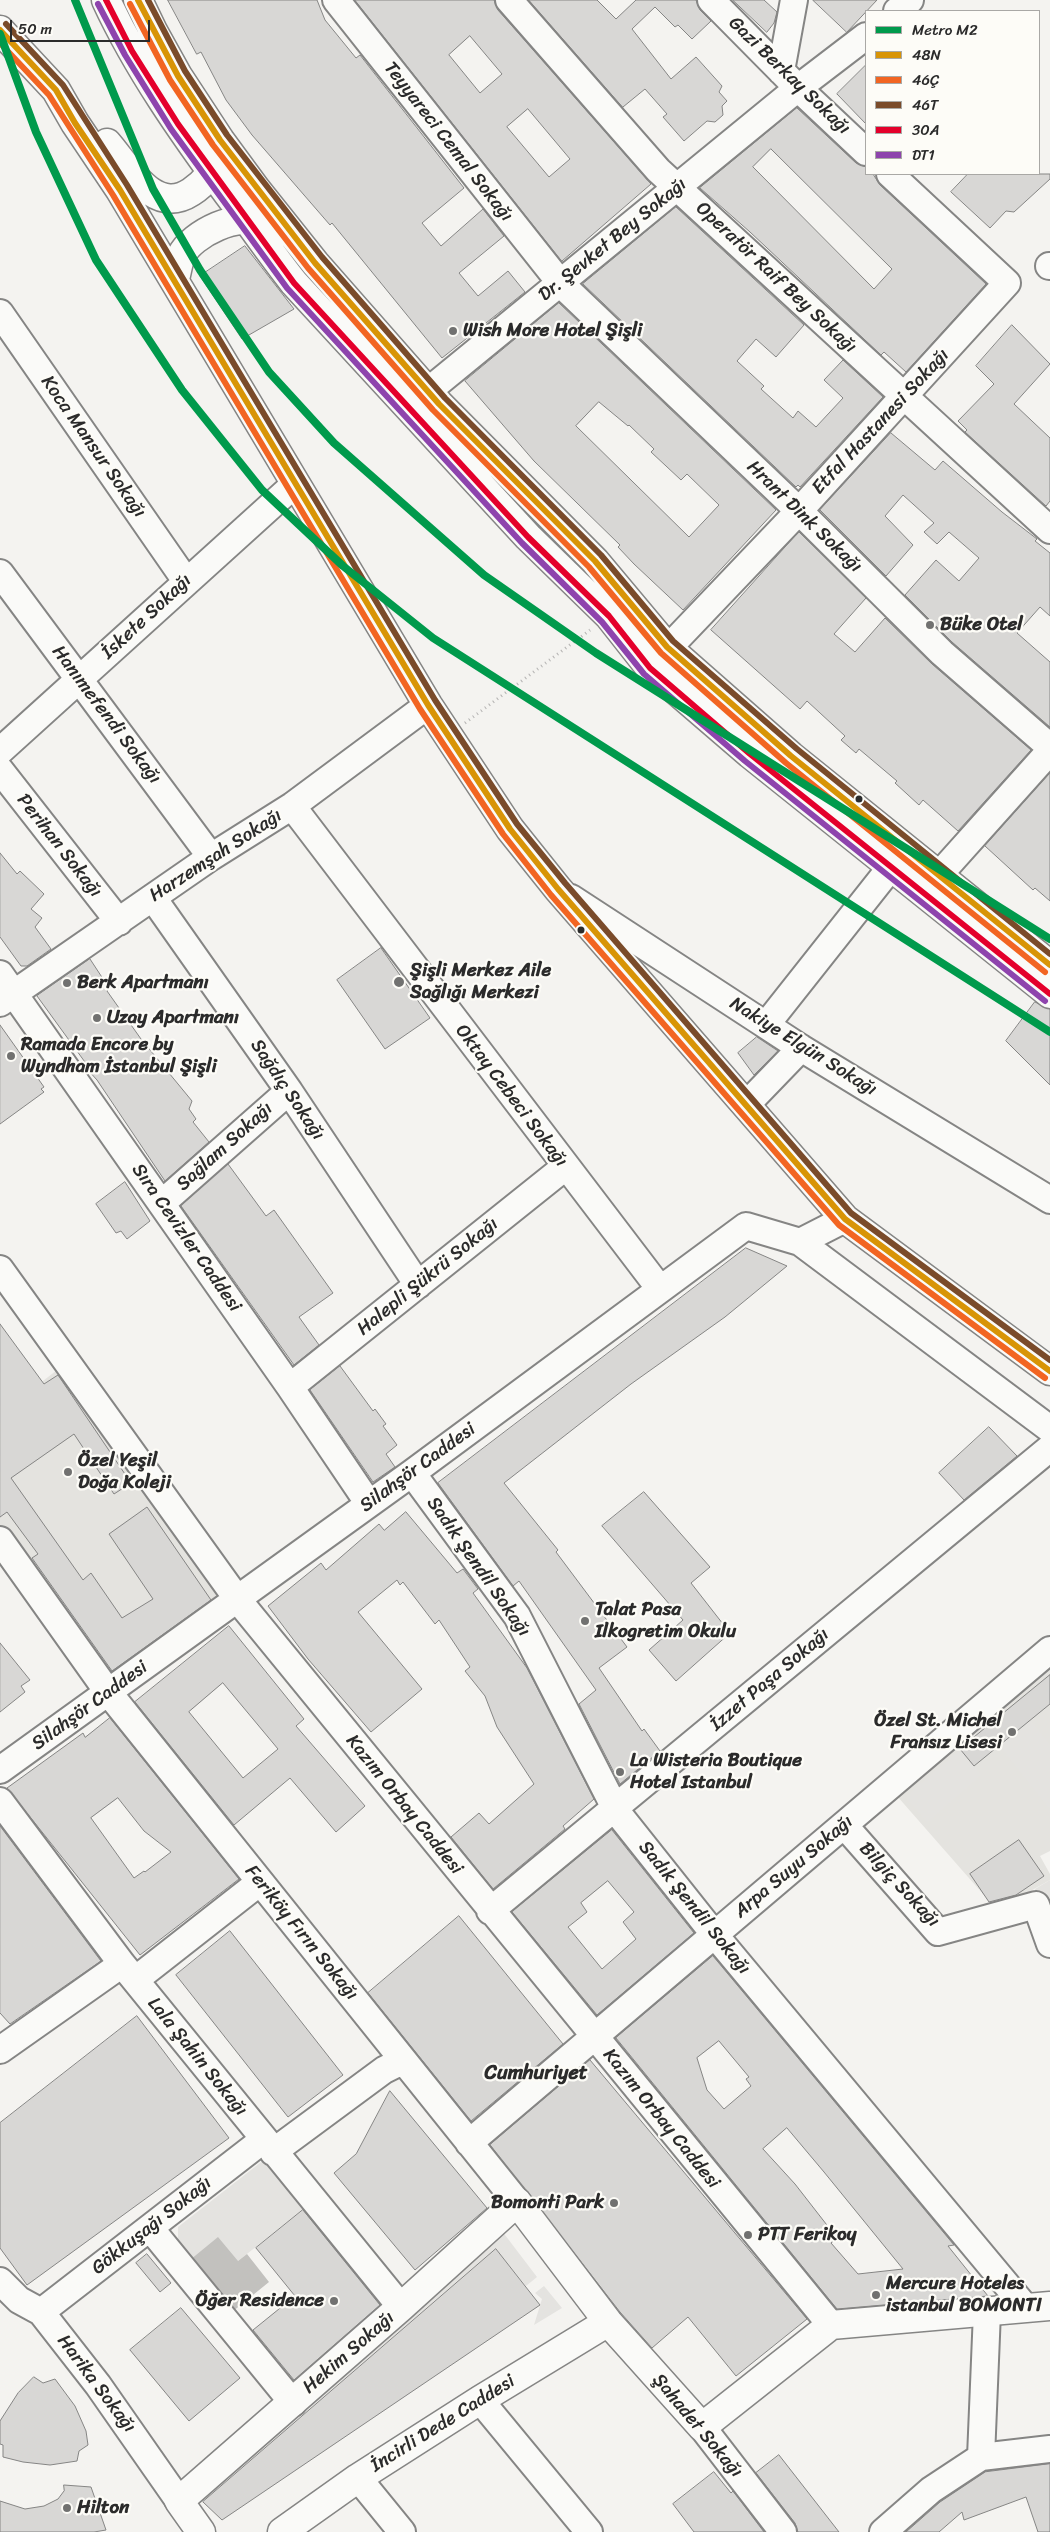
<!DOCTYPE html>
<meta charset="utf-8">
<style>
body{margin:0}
#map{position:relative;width:1050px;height:2532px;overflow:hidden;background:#f4f3f0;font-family:Sriracha,sans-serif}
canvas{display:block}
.legend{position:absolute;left:865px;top:10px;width:175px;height:165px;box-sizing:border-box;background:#fdfcf7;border:1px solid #a9a8a5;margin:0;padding:6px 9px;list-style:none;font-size:15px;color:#2b2b2b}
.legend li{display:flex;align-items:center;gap:10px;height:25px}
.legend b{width:25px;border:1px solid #a9a8a5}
.scale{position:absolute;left:10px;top:20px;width:140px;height:22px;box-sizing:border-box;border:2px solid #2b2b2b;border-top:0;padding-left:6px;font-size:15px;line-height:18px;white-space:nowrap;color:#2b2b2b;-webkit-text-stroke:4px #fdfcf7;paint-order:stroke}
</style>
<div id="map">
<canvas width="1050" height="2532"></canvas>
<ul class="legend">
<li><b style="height:6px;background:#009a4c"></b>Metro M2</li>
<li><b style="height:6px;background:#d89406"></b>48N</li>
<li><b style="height:6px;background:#f26522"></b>46Ç</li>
<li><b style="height:6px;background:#7a4b2a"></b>46T</li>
<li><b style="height:6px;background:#e4002b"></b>30A</li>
<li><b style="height:6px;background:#8e44ad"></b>DT1</li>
</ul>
<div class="scale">50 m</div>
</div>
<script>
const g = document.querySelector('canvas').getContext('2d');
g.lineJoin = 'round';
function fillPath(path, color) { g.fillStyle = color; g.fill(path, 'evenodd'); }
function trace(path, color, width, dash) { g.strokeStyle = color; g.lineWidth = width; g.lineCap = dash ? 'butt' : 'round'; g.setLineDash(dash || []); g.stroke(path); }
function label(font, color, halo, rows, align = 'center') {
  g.font = font + ' Sriracha,sans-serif'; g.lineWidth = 4.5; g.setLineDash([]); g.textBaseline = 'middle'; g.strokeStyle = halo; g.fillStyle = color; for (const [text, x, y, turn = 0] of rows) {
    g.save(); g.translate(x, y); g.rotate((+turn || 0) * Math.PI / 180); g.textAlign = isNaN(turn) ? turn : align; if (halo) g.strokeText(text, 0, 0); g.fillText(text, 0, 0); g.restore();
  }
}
const built = new Path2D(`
 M 61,1367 L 227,1601 L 112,1685 L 0,1530 L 0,1414 Z
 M 1050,1668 L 1050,1851 L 1040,1856 L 1050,1874 L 1050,1880 L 997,1910 L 897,1796 Z`);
const green = new Path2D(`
 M 1031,1720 L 1050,1744 L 1050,1810 L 999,1746 Z
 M 960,1749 L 982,1775 L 927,1823 L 905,1797 Z
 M 1050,1880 L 1050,1932 L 1035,1889 Z
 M 265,2159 L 304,2209 L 238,2261 L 190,2260 L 178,2244 L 178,2227 Z
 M 502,2231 L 537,2277 L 526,2286 L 496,2249 L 203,2502 L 197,2487 Z
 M 544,2286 L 562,2308 L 534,2325 L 542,2299 L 535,2293 Z`);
const water = new Path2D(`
 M 218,2237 L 238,2261 L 247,2254 L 269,2282 L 232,2312 L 190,2260 Z`);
const building = new Path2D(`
 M 168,0 L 317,0 L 325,20 L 356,58 L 360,55 L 464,188 L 422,223 L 441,246 L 483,209 L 504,236 L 459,273 L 478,296 L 508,271 L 525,292 L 442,358 L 332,223 L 330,225 L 252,135 L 226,100 L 201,52 L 197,54 Z
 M 355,0 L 494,0 L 498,10 L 651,184 L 562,261 ZM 470,36 L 502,74 L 480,93 L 449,55 ZM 528,109 L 570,159 L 549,177 L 507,127 Z
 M 529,0 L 597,0 L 616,19 L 636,0 L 696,0 L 700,10 L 711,21 L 692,39 L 678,25 L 675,27 L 655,7 L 632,29 L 671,79 L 696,57 L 722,86 L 719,92 L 727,101 L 722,106 L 723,115 L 715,122 L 707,121 L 684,141 L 663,117 L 667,114 L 645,89 L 623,107 Z
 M 733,0 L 764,0 L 777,12 L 774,23 L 767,32 Z
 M 813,0 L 877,0 L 847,32 Z
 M 866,65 L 866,124 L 837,94 Z
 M 797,108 L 856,163 L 866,167 L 866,174 L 873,174 L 880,185 L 986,284 L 906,372 L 884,352 L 881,355 L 750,232 L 700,188 ZM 771,149 L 892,269 L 874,289 L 753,167 Z
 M 968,174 L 1050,174 L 1050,179 L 1014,212 L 1006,211 L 990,228 L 951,192 Z
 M 676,207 L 804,325 L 776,357 L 756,339 L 737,361 L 764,386 L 761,389 L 793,418 L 798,411 L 816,427 L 843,398 L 824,380 L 843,360 L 883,397 L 800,487 L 798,485 L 796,487 L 583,284 Z
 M 245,246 L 294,309 L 242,339 L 200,276 Z
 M 559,303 L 776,510 L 683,610 L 634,564 L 618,547 L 620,545 L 534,461 L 465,381 ZM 599,402 L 628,426 L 629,425 L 654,449 L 651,452 L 681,480 L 687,474 L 719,505 L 689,537 L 576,426 Z
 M 1012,325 L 1050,364 L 1014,404 L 1050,438 L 1050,501 L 1046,506 L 965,432 L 967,430 L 958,421 L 994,384 L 976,366 Z
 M 891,433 L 935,470 L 943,461 L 1002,512 L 1037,539 L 1035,541 L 1050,553 L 1050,616 L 1040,607 L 1017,633 L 1050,662 L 1050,727 L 952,642 L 905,595 L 936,560 L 959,581 L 979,558 L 949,532 L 937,544 L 924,532 L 934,523 L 903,495 L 885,516 L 913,545 L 886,576 L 820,510 Z
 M 799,532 L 866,598 L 834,634 L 855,652 L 885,618 L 932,664 L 1031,750 L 958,831 L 923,800 L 919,805 L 895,783 L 897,781 L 859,749 L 856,753 L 841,740 L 845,736 L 807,701 L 800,709 L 711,630 Z
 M 1050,773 L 1050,901 L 1035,888 L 1033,890 L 985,846 Z
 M 0,853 L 17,874 L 20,871 L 44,894 L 31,909 L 42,918 L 35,927 L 51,949 L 27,966 L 21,966 L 0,937 Z
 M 381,948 L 430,1018 L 385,1049 L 337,980 Z
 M 90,959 L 109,988 L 107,991 L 141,1039 L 192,1101 L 189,1109 L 196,1119 L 193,1122 L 209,1142 L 165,1181 L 97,1080 L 88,1070 L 90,1069 L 37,996 Z
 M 1035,1002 L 1050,1009 L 1050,1085 L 1006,1041 Z
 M 0,1025 L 44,1087 L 41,1089 L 44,1092 L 0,1124 Z
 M 757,1037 L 778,1051 L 754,1075 L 738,1053 Z
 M 228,1164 L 266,1216 L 274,1210 L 333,1293 L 299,1317 L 319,1345 L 294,1365 L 181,1206 Z
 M 125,1182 L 150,1221 L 127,1239 L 121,1231 L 116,1233 L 96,1204 Z
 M 746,1248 L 787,1266 L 725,1317 L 631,1384 L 504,1483 L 558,1550 L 556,1552 L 627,1647 L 599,1668 L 642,1731 L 644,1729 L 660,1751 L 620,1784 L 579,1704 L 596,1690 L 519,1581 L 513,1586 L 438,1483 Z
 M 0,1324 L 44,1384 L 58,1375 L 131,1483 L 114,1494 L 74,1434 L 11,1478 L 83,1580 L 91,1573 L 122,1618 L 153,1599 L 109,1534 L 147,1507 L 211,1600 L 112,1671 L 32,1558 L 38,1554 L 7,1512 L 0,1517 Z
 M 340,1366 L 373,1411 L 375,1409 L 386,1424 L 383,1426 L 397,1445 L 386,1454 L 395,1467 L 373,1482 L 310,1390 Z
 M 989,1427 L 1017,1456 L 964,1500 L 939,1473 Z
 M 644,1492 L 710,1567 L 691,1583 L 730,1633 L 676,1681 L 649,1650 L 683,1620 L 602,1526 Z
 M 406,1512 L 457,1573 L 463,1569 L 478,1589 L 473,1593 L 527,1668 L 594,1799 L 563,1826 L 565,1829 L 493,1889 L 451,1837 L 479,1813 L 489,1824 L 534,1784 L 497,1727 L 485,1696 L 465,1671 L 470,1667 L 439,1620 L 435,1624 L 403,1582 L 400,1585 L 397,1580 L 358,1612 L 422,1689 L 371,1732 L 308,1659 L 268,1606 L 321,1563 L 326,1570 L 379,1524 L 384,1530 Z
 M 229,1626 L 304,1719 L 296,1726 L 365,1806 L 336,1832 L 290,1778 L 234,1825 L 135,1702 ZM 223,1683 L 278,1749 L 243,1778 L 189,1712 Z
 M 0,1643 L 30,1680 L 21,1686 L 25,1692 L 0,1712 Z
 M 1050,1675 L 1050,1704 L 974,1766 L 960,1749 Z
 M 110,1718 L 239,1879 L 140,1955 L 7,1788 L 83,1733 L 85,1737 ZM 118,1798 L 144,1831 L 171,1852 L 145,1872 L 144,1871 L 134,1878 L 91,1818 Z
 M 0,1826 L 101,1961 L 10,2024 L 0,2013 Z
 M 612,1830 L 694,1933 L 597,2015 L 512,1912 ZM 608,1881 L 634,1912 L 623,1922 L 636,1939 L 602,1969 L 568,1927 L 587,1912 L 581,1903 Z
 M 1019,1840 L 1044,1876 L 1016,1895 L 989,1902 L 970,1874 Z
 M 459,1916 L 563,2044 L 471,2121 L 368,1993 Z
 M 230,1931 L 343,2075 L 288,2117 L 176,1975 Z
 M 713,1956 L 954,2245 L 948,2246 L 988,2296 L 837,2309 L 616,2038 ZM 719,2041 L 749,2077 L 746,2079 L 751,2086 L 724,2109 L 707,2090 L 697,2058 ZM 787,2128 L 824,2172 L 903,2269 L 858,2274 L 831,2243 L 837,2238 L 795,2184 L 763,2149 Z
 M 137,2016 L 229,2138 L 27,2285 L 0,2248 L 0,2123 Z
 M 590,2060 L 807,2319 L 736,2376 L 688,2317 L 652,2348 L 620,2312 L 490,2145 Z
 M 390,2091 L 487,2208 L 415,2270 L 334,2173 L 356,2154 Z
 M 303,2210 L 380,2305 L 294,2380 L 253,2330 L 295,2296 L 256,2248 Z
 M 496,2249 L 540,2305 L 222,2520 L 203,2502 Z
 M 147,2254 L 171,2283 L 160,2292 L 136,2263 Z
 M 181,2308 L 240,2378 L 189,2421 L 130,2350 Z
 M 34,2377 L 43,2383 L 55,2379 L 75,2406 L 86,2431 L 88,2445 L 79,2451 L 77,2461 L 50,2465 L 23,2462 L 3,2457 L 3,2445 L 0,2444 L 0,2421 L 18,2393 Z
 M 779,2455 L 839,2532 L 798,2532 L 795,2523 L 756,2473 Z
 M 1050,2464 L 1050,2532 L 1038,2532 L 1026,2497 L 964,2520 L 962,2512 L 939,2532 L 906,2532 L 940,2502 L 985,2472 Z
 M 714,2472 L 731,2493 L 733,2491 L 764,2532 L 694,2532 L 673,2504 Z
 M 64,2485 L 91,2487 L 106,2530 L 94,2532 L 0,2532 L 0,2501 L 25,2509 L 44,2506 L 58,2499 L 64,2491 Z`);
const path = new Path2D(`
 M 465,723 L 590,630`);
const minor = new Path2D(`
 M 336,0 L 562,285 L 796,508 L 942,653 L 1050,747
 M 509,0 L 658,170 L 1050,530
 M 711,0 L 798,88 L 866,152
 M 897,11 L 910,0
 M 781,71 L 794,0
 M 1049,266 L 1050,266
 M 0,313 L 186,581
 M 428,391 L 798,88 L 866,36
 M 0,573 L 211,857
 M 653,664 L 799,511 L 1007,283 L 890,174
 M 0,751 L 295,484
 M 0,770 L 119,922
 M 292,806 L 660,1289
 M 938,876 L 1050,751
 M 153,898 L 289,1091 L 418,1285
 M 571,898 L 801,1048 L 1050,1200
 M 0,974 L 290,1387 L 369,1504
 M 0,1003 L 211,857 L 292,806 L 428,705
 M 766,1025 L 891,867
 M 746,1105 L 801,1048
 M 162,1203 L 289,1091
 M 800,1242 L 1050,1429
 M 0,1269 L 238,1600 L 831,2325
 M 290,1387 L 565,1167
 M 412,1473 L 517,1616 L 617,1812 L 714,1934 L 1026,2308
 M 0,1540 L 108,1692 L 517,2202
 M 0,1770 L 412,1473 L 746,1226 L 800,1242 L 845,1219
 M 0,1801 L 122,1964 L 401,2307
 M 844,1825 L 938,1932 L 1036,1905 L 1050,1944
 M 490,1911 L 1050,1448
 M 135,1980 L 260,1882
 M 0,2050 L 122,1964
 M 469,2143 L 1050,1650
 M 273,2152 L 384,2070 L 402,2061
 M 150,2228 L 293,2403
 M 0,2281 L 19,2300 L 41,2312 L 98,2385 L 179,2501
 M 41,2312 L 263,2140
 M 480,2400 L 589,2532
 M 702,2427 L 783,2532
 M 981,2457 L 987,2312
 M 358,2478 L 402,2532
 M 883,2532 L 931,2490 L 981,2457 L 1050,2449`);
const major = new Path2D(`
 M 106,0 C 138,69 183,133 228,194 C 250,223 271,254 294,283 L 528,537 L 609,616 L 650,668 L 750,754 L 1050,994
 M 138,0 L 153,31 L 178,76 L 220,140 L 256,189 L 315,263 L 439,404 L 595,561 L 667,647 L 791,756 L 1050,965
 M 0,30 L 56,90 L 75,123 L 120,190 L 428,705 L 510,829 L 558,889 L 845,1219 L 1050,1371
 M 107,143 C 128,167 154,216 191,192 C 205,183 214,171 219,156
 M 175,279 C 177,272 178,263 181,256 C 192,233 240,211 263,223
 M 201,2532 L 179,2501 L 401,2307 L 517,2202 L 608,2322 L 702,2427 L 831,2325 L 1050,2306
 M 282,2532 L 358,2478 L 480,2400 L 608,2322`);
const bus1 = new Path2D(`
 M 138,0 L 178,76 L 220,140 L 315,263 L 439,404 L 595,561 L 667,647 L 791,756 L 1050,965
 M 0,30 L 56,90 L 75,123 L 120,190 L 428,705 L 510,829 L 558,889 L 845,1219 L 1050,1371`);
const bus2 = new Path2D(`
 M 130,4 L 170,80 L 213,145 L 308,268 L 433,410 L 589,567 L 661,653 L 786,763 L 1045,972
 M 0,43 L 49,95 L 113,195 L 420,709 L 503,834 L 551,895 L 839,1225 L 1045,1378`);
const bus3 = new Path2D(`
 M 148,0 L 185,71 L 227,135 L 322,257 L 445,398 L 601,555 L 673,641 L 797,749 L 1050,954
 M 6,24 L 63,85 L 127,185 L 435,700 L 517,824 L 565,883 L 851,1213 L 1050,1360`);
const bus4 = new Path2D(`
 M 106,0 L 132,51 L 178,124 L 294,283 L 528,537 L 609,616 L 650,668 L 750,754 L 1050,994`);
const bus5 = new Path2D(`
 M 98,4 L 125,55 L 171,129 L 287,288 L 522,543 L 602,622 L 644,674 L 745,761 L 1045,1001`);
const metro1 = new Path2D(`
 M 75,0 L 153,189 L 200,270 L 269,372 L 334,443 L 484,575 L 596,653 L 1050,939
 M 0,34 L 36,132 L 96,260 L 182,390 L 262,490 L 343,566 L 433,638 L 1050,1032`);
const markers = [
 [453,331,5,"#717170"],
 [930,625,5,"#717170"],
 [859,799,4.5,"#2b2b2b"],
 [581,930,4.5,"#2b2b2b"],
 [399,982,6,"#717170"],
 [67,983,5,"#717170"],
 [97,1018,5,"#717170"],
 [11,1056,5,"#717170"],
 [68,1472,5,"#717170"],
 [585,1621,5,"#717170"],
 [1012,1732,5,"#717170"],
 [620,1772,5,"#717170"],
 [614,2203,5,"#717170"],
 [748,2235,5,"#717170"],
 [876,2295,5,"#717170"],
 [334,2301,5,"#717170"],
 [67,2508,5,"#717170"]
];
const streetNames = [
 ["Gazi Berkay Sokağı",789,76,44],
 ["Teyyareci Cemal Sokağı",448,142,52],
 ["Dr. Şevket Bey Sokağı",613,240,-39],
 ["Operatör Raif Bey Sokağı",776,278,43],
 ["Etfal Hastanesi Sokağı",881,422,-47],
 ["Koca Mansur Sokağı",93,447,55],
 ["Hrant Dink Sokağı",804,517,44],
 ["İskete Sokağı",147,617,-43],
 ["Hanımefendi Sokağı",106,715,53],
 ["Perihan Sokağı",59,846,52],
 ["Harzemşah Sokağı",216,856,-33],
 ["Nakiye Elgün Sokağı",803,1047,32],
 ["Sağdıç Sokağı",287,1090,56],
 ["Oktay Cebeci Sokağı",511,1096,53],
 ["Sağlam Sokağı",225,1147,-42],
 ["Sıra Cevizler Caddesi",186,1238,55],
 ["Halepli Şükrü Sokağı",428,1277,-39],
 ["Silahşör Caddesi",418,1468,-36],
 ["Sadık Şendil Sokağı",478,1567,55],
 ["İzzet Paşa Sokağı",770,1680,-40],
 ["Silahşör Caddesi",90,1706,-36],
 ["Kazım Orbay Caddesi",404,1805,51],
 ["Arpa Suyu Sokağı",794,1867,-40],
 ["Bilgiç Sokağı",899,1885,47],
 ["Sadık Şendil Sokağı",694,1908,51],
 ["Feriköy Fırın Sokağı",301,1933,51],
 ["Lala Şahin Sokağı",197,2057,51],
 ["Kazım Orbay Caddesi",661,2119,51],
 ["Gökkuşağı Sokağı",152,2226,-38],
 ["Hekim Sokağı",349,2353,-41],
 ["Harika Sokağı",96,2384,53],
 ["İncirli Dede Caddesi",443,2424,-32],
 ["Şahadet Sokağı",697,2426,50]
];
const poiNames = [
 ["Wish More Hotel Şişli",463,331],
 ["Büke Otel",940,625],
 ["Şişli Merkez Aile",410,971],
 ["Sağlığı Merkezi",410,993],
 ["Berk Apartmanı",77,983],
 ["Uzay Apartmanı",107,1018],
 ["Ramada Encore by",21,1045],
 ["Wyndham İstanbul Şişli",21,1067],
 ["Özel Yeşil",78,1461],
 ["Doğa Koleji",78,1483],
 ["Talat Pasa",595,1610],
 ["Ilkogretim Okulu",595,1632],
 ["Özel St. Michel",1002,1721,"right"],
 ["Fransız Lisesi",1002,1743,"right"],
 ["La Wisteria Boutique",630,1761],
 ["Hotel Istanbul",630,1783],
 ["Bomonti Park",604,2203,"right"],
 ["PTT Ferikoy",758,2235],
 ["Mercure Hoteles",886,2284],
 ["istanbul BOMONTI",886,2306],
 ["Öğer Residence",324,2301,"right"],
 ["Hilton",77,2508]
];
const neighbourhoodNames = [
 ["Cumhuriyet",536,2074]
];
fillPath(built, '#e4e3df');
fillPath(green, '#e4e3e0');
fillPath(water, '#c2c1be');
fillPath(building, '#d8d7d5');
trace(building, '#858584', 1);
trace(minor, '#858584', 30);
trace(major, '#858584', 31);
trace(path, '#b3b2b1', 3, [1, 4]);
trace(minor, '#fafaf8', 26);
trace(major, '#fafaf8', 28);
trace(bus1, '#d89406', 6);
trace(bus2, '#f26522', 6);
trace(bus3, '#7a4b2a', 6);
trace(bus4, '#e4002b', 6);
trace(bus5, '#8e44ad', 6);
trace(metro1, '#009a4c', 8);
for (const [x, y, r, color] of markers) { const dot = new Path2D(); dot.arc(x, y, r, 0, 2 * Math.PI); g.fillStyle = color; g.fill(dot); trace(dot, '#fdfcf7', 2); }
label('19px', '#2b2b2b', '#fdfcf7', streetNames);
label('bold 19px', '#2b2b2b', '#fdfcf7', poiNames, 'left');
label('bold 20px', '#2b2b2b', '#fdfcf7', neighbourhoodNames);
</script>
